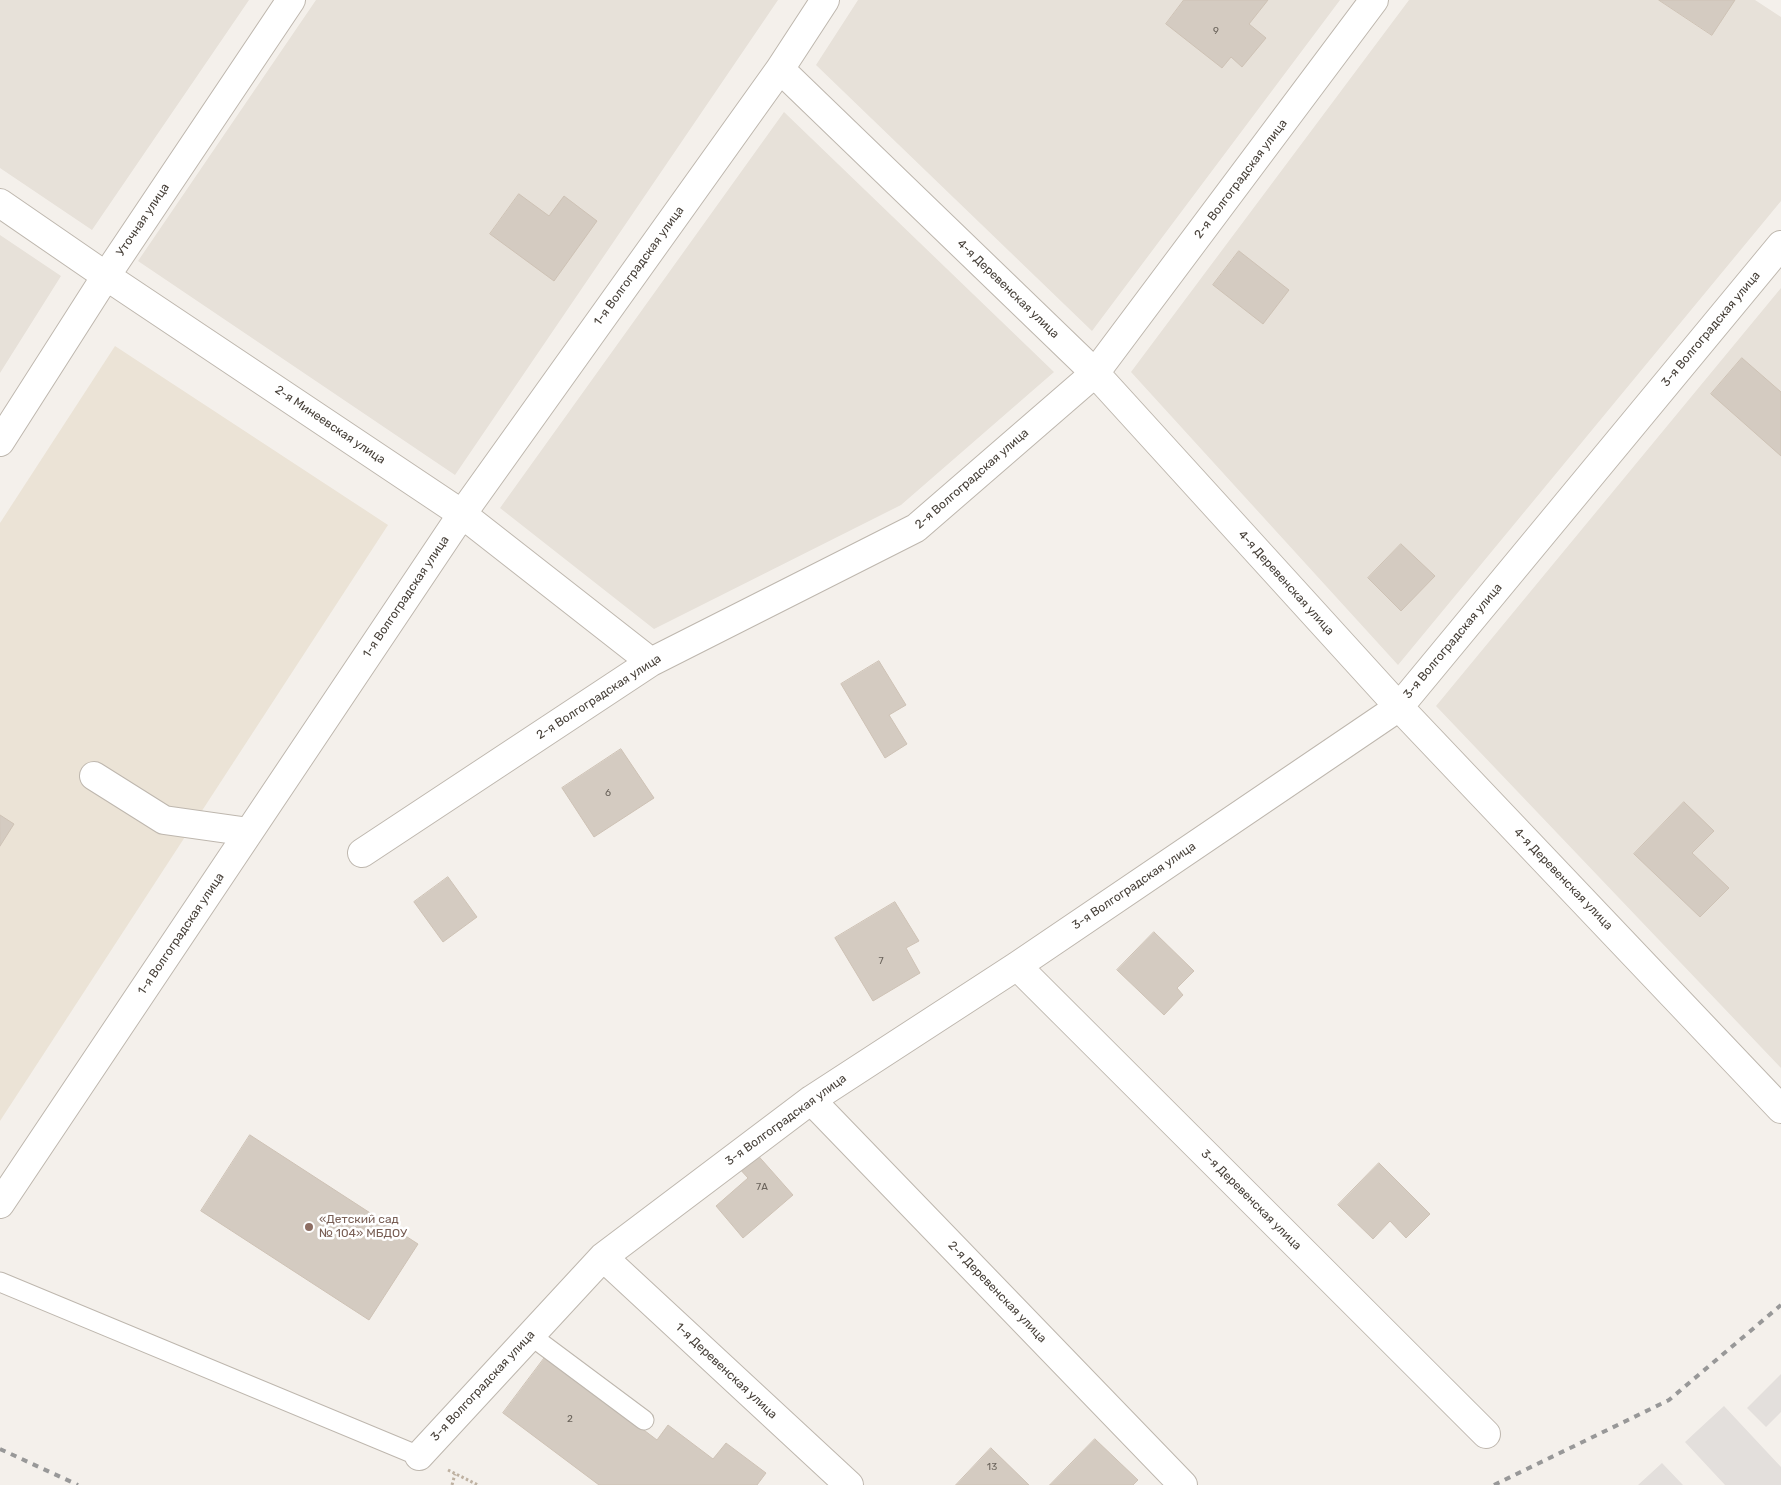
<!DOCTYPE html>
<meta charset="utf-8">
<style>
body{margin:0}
canvas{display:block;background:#f4f0eb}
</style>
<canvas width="1781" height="1485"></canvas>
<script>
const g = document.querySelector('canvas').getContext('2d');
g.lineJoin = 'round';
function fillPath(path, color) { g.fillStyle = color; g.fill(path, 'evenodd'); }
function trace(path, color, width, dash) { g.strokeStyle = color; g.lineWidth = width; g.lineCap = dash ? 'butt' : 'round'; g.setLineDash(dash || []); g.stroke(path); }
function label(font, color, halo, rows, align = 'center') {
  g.font = font + ' Rubik,sans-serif'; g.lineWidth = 5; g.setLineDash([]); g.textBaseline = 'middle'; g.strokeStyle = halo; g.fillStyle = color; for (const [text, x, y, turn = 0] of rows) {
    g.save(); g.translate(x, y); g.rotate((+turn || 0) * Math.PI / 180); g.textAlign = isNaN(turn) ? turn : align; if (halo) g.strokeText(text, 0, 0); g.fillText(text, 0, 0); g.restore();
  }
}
const residential = new Path2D(`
 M 0,0 L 249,0 L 92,230 L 0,168 Z
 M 316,0 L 778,0 L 455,475 L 138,261 Z
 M 858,0 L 1340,0 L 1092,331 L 816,65 Z
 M 1409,0 L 1755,0 L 1781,17 L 1781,201 L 1398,665 L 1131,372 Z
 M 784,112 L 1054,372 L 901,505 L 654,629 L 500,508 Z
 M 0,235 L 61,276 L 0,373 Z
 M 1781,288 L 1781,1068 L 1436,706 Z`);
const industrial = new Path2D(`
 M 1781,1374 L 1781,1412 L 1766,1427 L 1747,1408 Z
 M 1724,1406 L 1781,1467 L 1781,1485 L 1725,1485 L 1685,1442 Z
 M 1662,1463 L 1683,1485 L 1638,1485 Z`);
const education = new Path2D(`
 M 115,346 L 388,525 L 0,1121 L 0,523 Z`);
const building = new Path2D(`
 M 1184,0 L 1268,0 L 1249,24 L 1266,38 L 1242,67 L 1231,57 L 1222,68 L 1166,24 Z
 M 1659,0 L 1735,0 L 1712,35 Z
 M 519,194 L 549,216 L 564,196 L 597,221 L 554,281 L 490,234 Z
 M 1239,251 L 1289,290 L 1263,324 L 1213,285 Z
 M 1742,358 L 1781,392 L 1781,456 L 1711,394 Z
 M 1401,544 L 1435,576 L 1401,611 L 1368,578 Z
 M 879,661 L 906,705 L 889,715 L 907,744 L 885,758 L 841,684 Z
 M 621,749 L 654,798 L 594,837 L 562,788 Z
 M 1684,802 L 1714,831 L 1692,853 L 1729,888 L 1700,917 L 1634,854 Z
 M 0,815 L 14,824 L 0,846 Z
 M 448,877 L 477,917 L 443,942 L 414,902 Z
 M 895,902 L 919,941 L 906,948 L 920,973 L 873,1001 L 835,938 Z
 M 1154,932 L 1194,971 L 1177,988 L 1183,995 L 1164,1015 L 1117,970 Z
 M 250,1135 L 418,1244 L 369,1320 L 201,1211 Z
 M 754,1151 L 793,1195 L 743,1238 L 716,1206 L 748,1178 L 737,1166 Z
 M 1379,1163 L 1430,1214 L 1406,1238 L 1390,1221 L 1373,1239 L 1338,1205 Z
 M 546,1356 L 657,1440 L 668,1425 L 713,1459 L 726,1443 L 766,1473 L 757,1485 L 599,1485 L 503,1413 Z
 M 1095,1439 L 1138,1480 L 1133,1485 L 1050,1485 Z
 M 991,1448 L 1029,1485 L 956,1485 Z`);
const path = new Path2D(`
 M 448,1470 L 478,1485
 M 452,1485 L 455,1474`);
const service = new Path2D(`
 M 0,1282 L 419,1456
 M 530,1335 L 644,1420`);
const minor = new Path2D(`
 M 780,69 L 1095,373 L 1399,707 L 1781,1109
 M 0,203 L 106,276 L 462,514 L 651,662
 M 0,442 L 106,276 L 291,0
 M 94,776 L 164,820 L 249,832
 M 362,853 L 651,662 L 916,528 L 1095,373 L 1374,0
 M 1017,966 L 1486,1434
 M 811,1100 L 1183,1485
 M 0,1204 L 462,514 L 780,69 L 825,0
 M 603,1257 L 849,1485
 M 419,1456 L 603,1257 L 811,1100 L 1017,966 L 1399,707 L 1781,245`);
const rail = new Path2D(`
 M 0,1449 L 78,1485
 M 1494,1485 L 1669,1400 L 1781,1305`);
const markers = [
 [309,1227,5,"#8d6e63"]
];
const numberNames = [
 ["9",1216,31],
 ["6",608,793],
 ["7",881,961],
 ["7А",762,1187],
 ["2",570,1419],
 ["13",992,1467]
];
const streetNames = [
 ["2-я Волгоградская улица",1241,179,-53],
 ["Уточная улица",143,220,-56],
 ["1-я Волгоградская улица",639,266,-54],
 ["4-я Деревенская улица",1008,289,44],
 ["3-я Волгоградская улица",1711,329,-50],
 ["2-я Минеевская улица",330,425,34],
 ["2-я Волгоградская улица",972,479,-41],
 ["4-я Деревенская улица",1286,583,48],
 ["1-я Волгоградская улица",406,597,-56],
 ["3-я Волгоградская улица",1453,641,-50],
 ["2-я Волгоградская улица",599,697,-33],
 ["4-я Деревенская улица",1563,879,46],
 ["3-я Волгоградская улица",1134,886,-34],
 ["1-я Волгоградская улица",181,934,-56],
 ["3-я Волгоградская улица",786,1120,-36],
 ["3-я Деревенская улица",1251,1200,45],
 ["2-я Деревенская улица",997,1292,46],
 ["1-я Деревенская улица",726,1371,43],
 ["3-я Волгоградская улица",483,1386,-47]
];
const educationNames = [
 ["«Детский сад",319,1220],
 ["№ 104» МБДОУ",319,1234]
];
fillPath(residential, '#e7e1d9');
fillPath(industrial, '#e3dfdc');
fillPath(education, '#ebe3d6');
fillPath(building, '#d4cbc1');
trace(building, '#cec2b5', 1);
trace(service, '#beb7ae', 21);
trace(minor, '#beb7ae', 30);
trace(path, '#beb1a1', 3, [2.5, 2.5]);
trace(service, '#fff', 19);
trace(minor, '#fff', 28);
trace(rail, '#989898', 4, [6, 6]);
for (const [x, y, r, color] of markers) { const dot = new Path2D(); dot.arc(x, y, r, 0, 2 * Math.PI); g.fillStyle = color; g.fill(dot); trace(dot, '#fff', 2); }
label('10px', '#6a635b', null, numberNames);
label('12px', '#474039', '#fff', streetNames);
label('12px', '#785e54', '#fff', educationNames, 'left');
</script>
